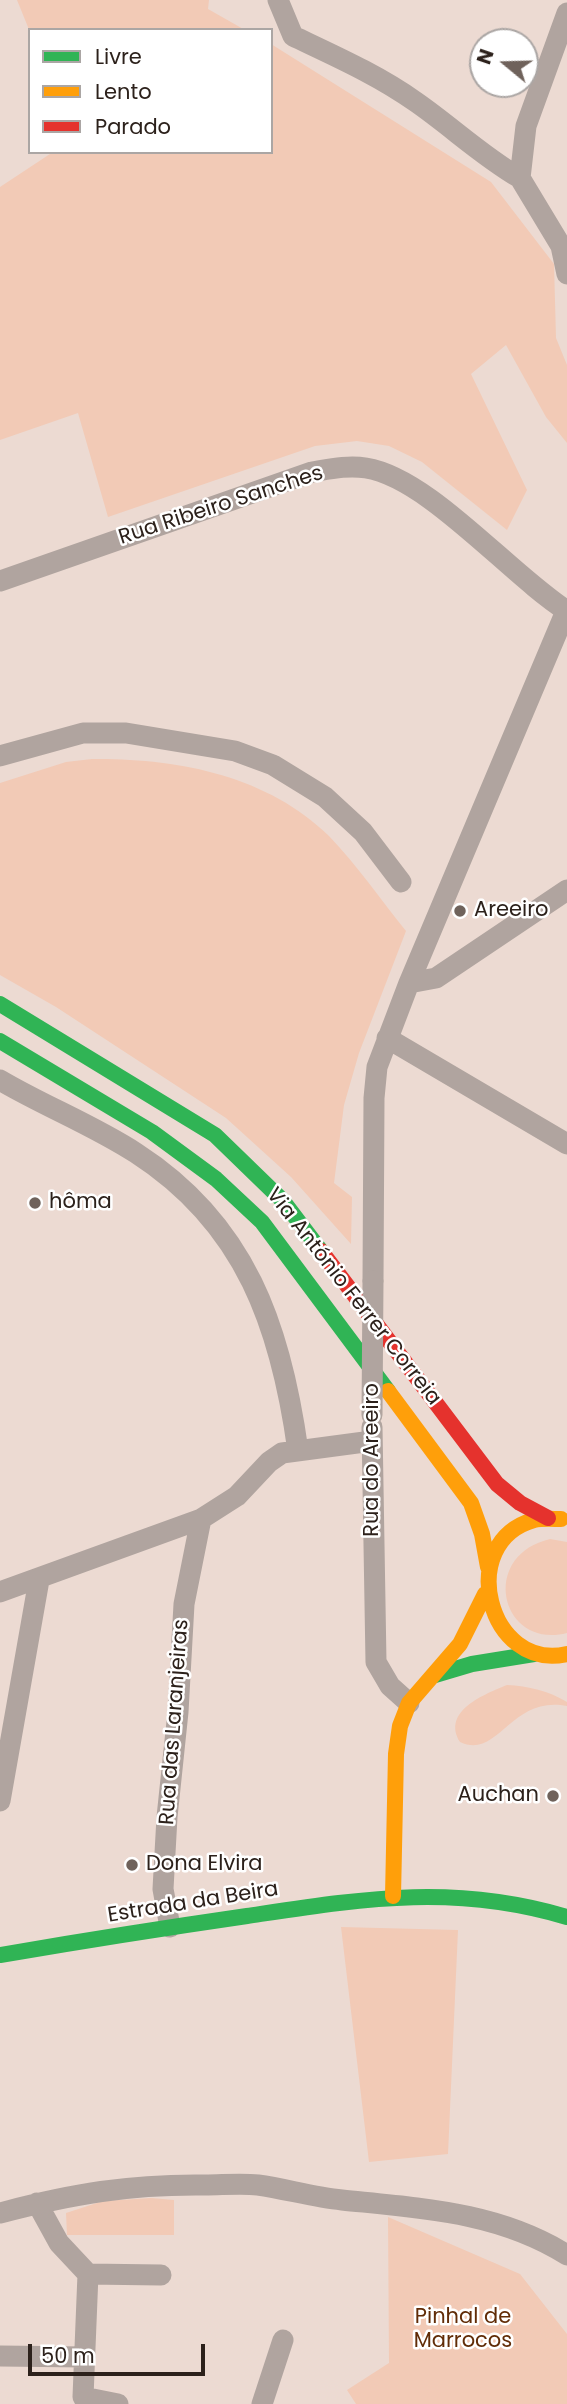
<!DOCTYPE html>
<meta charset="utf-8">
<style>
body{margin:0}
#map{position:relative;width:567px;height:2404px;overflow:hidden;background:#ecdad2;font-family:Poppins,sans-serif}
canvas{display:block}
.legend{position:absolute;left:28px;top:28px;width:245px;height:126px;box-sizing:border-box;background:#fff;border:2px solid #aba6a4;margin:0;padding:9px 12px;list-style:none;font-size:21px;color:#2c211b}
.legend li{display:flex;align-items:center;gap:14px;height:35px}
.legend b{width:35px;border:2px solid #aba6a4}
.north{position:absolute;left:469px;top:28px;width:70px;height:70px;box-sizing:border-box;background:#fff;border:2px solid #aba6a4;border-radius:50%;rotate:289deg;font-size:19px;font-weight:700;line-height:28px;text-align:center;color:#2c211b}
.north::after{content:'';display:block;margin:auto;width:24px;height:32px;background:#6f625b;clip-path:polygon(50% 0,100% 100%,50% 72%,0 100%)}
.scale{position:absolute;left:28px;top:2344px;width:177px;height:32px;box-sizing:border-box;border:4px solid #2c211b;border-top:0;padding-left:9px;font-size:21px;line-height:24px;white-space:nowrap;color:#2c211b;-webkit-text-stroke:5px #fff;paint-order:stroke}
</style>
<div id="map">
<canvas width="567" height="2404"></canvas>
<ul class="legend">
<li><b style="height:9px;background:#30b455"></b>Livre</li>
<li><b style="height:9px;background:#ff9f0a"></b>Lento</li>
<li><b style="height:9px;background:#e5322d"></b>Parado</li>
</ul>
<div class="north">N</div>
<div class="scale">50 m</div>
</div>
<script>
const g = document.querySelector('canvas').getContext('2d');
g.lineJoin = 'round';
function fillPath(path, color) { g.fillStyle = color; g.fill(path, 'evenodd'); }
function trace(path, color, width, dash) { g.strokeStyle = color; g.lineWidth = width; g.lineCap = dash ? 'butt' : 'round'; g.setLineDash(dash || []); g.stroke(path); }
function label(font, color, halo, rows, align = 'center') {
  g.font = font + ' Poppins,sans-serif'; g.lineWidth = 5; g.setLineDash([]); g.textBaseline = 'middle'; g.strokeStyle = halo; g.fillStyle = color; for (const [text, x, y, turn = 0] of rows) {
    g.save(); g.translate(x, y); g.rotate((+turn || 0) * Math.PI / 180); g.textAlign = isNaN(turn) ? turn : align; if (halo) g.strokeText(text, 0, 0); g.fillText(text, 0, 0); g.restore();
  }
}
const green = new Path2D(`
 M 17,0 L 209,0 L 208,9 L 245,30 L 30,30 L 30,32 Z
 M 271,44 L 491,182 L 554,264 L 556,338 L 567,365 L 567,443 L 546,417 L 506,345 L 471,374 L 527,490 L 507,530 L 422,462 L 389,446 L 357,441 L 315,446 L 108,517 L 78,413 L 0,440 L 0,187 L 53,152 L 271,152 Z
 M 92,759 C 176,758 267,775 329,836 C 357,865 381,900 406,931 L 359,1053 L 344,1105 L 334,1183 L 352,1197 L 351,1244 L 291,1177 L 226,1118 L 56,1007 L 0,975 L 0,783 L 66,762 Z
 M 550,1539 L 567,1542 L 567,1633 C 501,1650 478,1556 550,1539 Z
 M 507,1685 C 528,1686 549,1691 567,1702 L 567,1706 C 510,1695 499,1760 460,1742 C 441,1711 485,1694 507,1685 Z
 M 341,1927 L 458,1930 L 448,2154 L 369,2162 Z
 M 151,2198 L 174,2200 L 174,2235 L 67,2235 L 66,2213 L 103,2201 Z
 M 388,2217 L 520,2274 L 567,2334 L 567,2404 L 356,2404 L 347,2390 L 389,2363 Z`);
const street = new Path2D(`
 M 278,0 L 293,36 C 335,56 378,75 416,102 C 452,127 482,156 520,178
 M 567,13 L 526,126 L 520,178 L 561,246 L 567,274
 M 0,581 L 312,472 C 330,469 348,465 366,468 C 429,478 509,574 567,611
 M 0,756 L 83,733 L 126,733 L 235,751 L 273,765 L 325,797 L 363,832 L 401,882
 M 409,983 L 436,978 L 567,890
 M 387,1038 L 567,1144
 M 0,1080 C 44,1106 93,1125 136,1153 C 246,1224 281,1327 298,1451
 M 373,1281 L 374,1098 L 377,1067 L 409,983 L 566,611
 M 372,1427 L 376,1662 L 390,1686 L 409,1703
 M 0,1592 L 201,1519 L 237,1496 L 269,1462 L 282,1453 L 372,1441
 M 0,1801 L 39,1580
 M 170,1927 L 163,1889 L 167,1817 L 178,1712 L 184,1604 L 201,1519
 M 37,2203 L 59,2243 L 88,2274 L 83,2397 L 118,2404
 M 0,2213 C 72,2194 130,2184 205,2185 C 222,2185 241,2183 258,2185 C 286,2189 313,2197 342,2200 C 420,2208 499,2212 567,2255
 M 88,2274 L 161,2275
 M 0,2356 L 85,2357
 M 262,2404 L 283,2340`);
const fast = new Path2D(`
 M 0,1004 L 215,1135 L 283,1201 L 321,1251
 M 0,1041 L 152,1132 L 216,1179 L 262,1222 L 388,1391
 M 435,1675 L 472,1664 L 534,1654
 M 0,1955 C 82,1941 164,1928 247,1916 C 361,1899 453,1883 567,1917`);
const slow = new Path2D(`
 M 388,1391 L 471,1503 L 482,1534 L 488,1567
 M 561,1519 C 553,1519 542,1518 534,1520 C 455,1542 488,1672 567,1654
 M 393,1896 L 396,1754 L 400,1726 L 409,1703 L 460,1644 L 485,1594`);
const jam = new Path2D(`
 M 321,1251 L 497,1484 L 520,1503 L 548,1518`);
const streetBridge = new Path2D(`
 M 372,1415 L 373,1281`);
const markers = [
 [460,911,7,"#6f625b"],
 [35,1203,7,"#6f625b"],
 [553,1796,7,"#6f625b"],
 [132,1865,7,"#6f625b"]
];
const streetNames = [
 ["Rua Ribeiro Sanches",221,506,-18],
 ["Via António Ferrer Correia",353,1297,52],
 ["Rua do Areeiro",373,1460,-90],
 ["Rua das Laranjeiras",175,1722,-86],
 ["Estrada da Beira",193,1903,-9]
];
const poiNames = [
 ["Areeiro",474,911],
 ["hôma",49,1203],
 ["Auchan",539,1796,"right"],
 ["Dona Elvira",146,1865]
];
const parkNames = [
 ["Pinhal de",463,2318],
 ["Marrocos",463,2342]
];
fillPath(green, '#f2cab6');
trace(street, '#b0a49f', 21);
trace(fast, '#30b455', 16);
trace(slow, '#ff9f0a', 16);
trace(jam, '#e5322d', 16);
trace(streetBridge, '#b0a49f', 21);
for (const [x, y, r, color] of markers) { const dot = new Path2D(); dot.arc(x, y, r, 0, 2 * Math.PI); g.fillStyle = color; g.fill(dot); trace(dot, '#fff', 2.5); }
label('21px', '#2c211b', '#fff', streetNames);
label('21px', '#2c211b', '#fff', poiNames, 'left');
label('21px', '#612c07', '#fff', parkNames);
</script>
